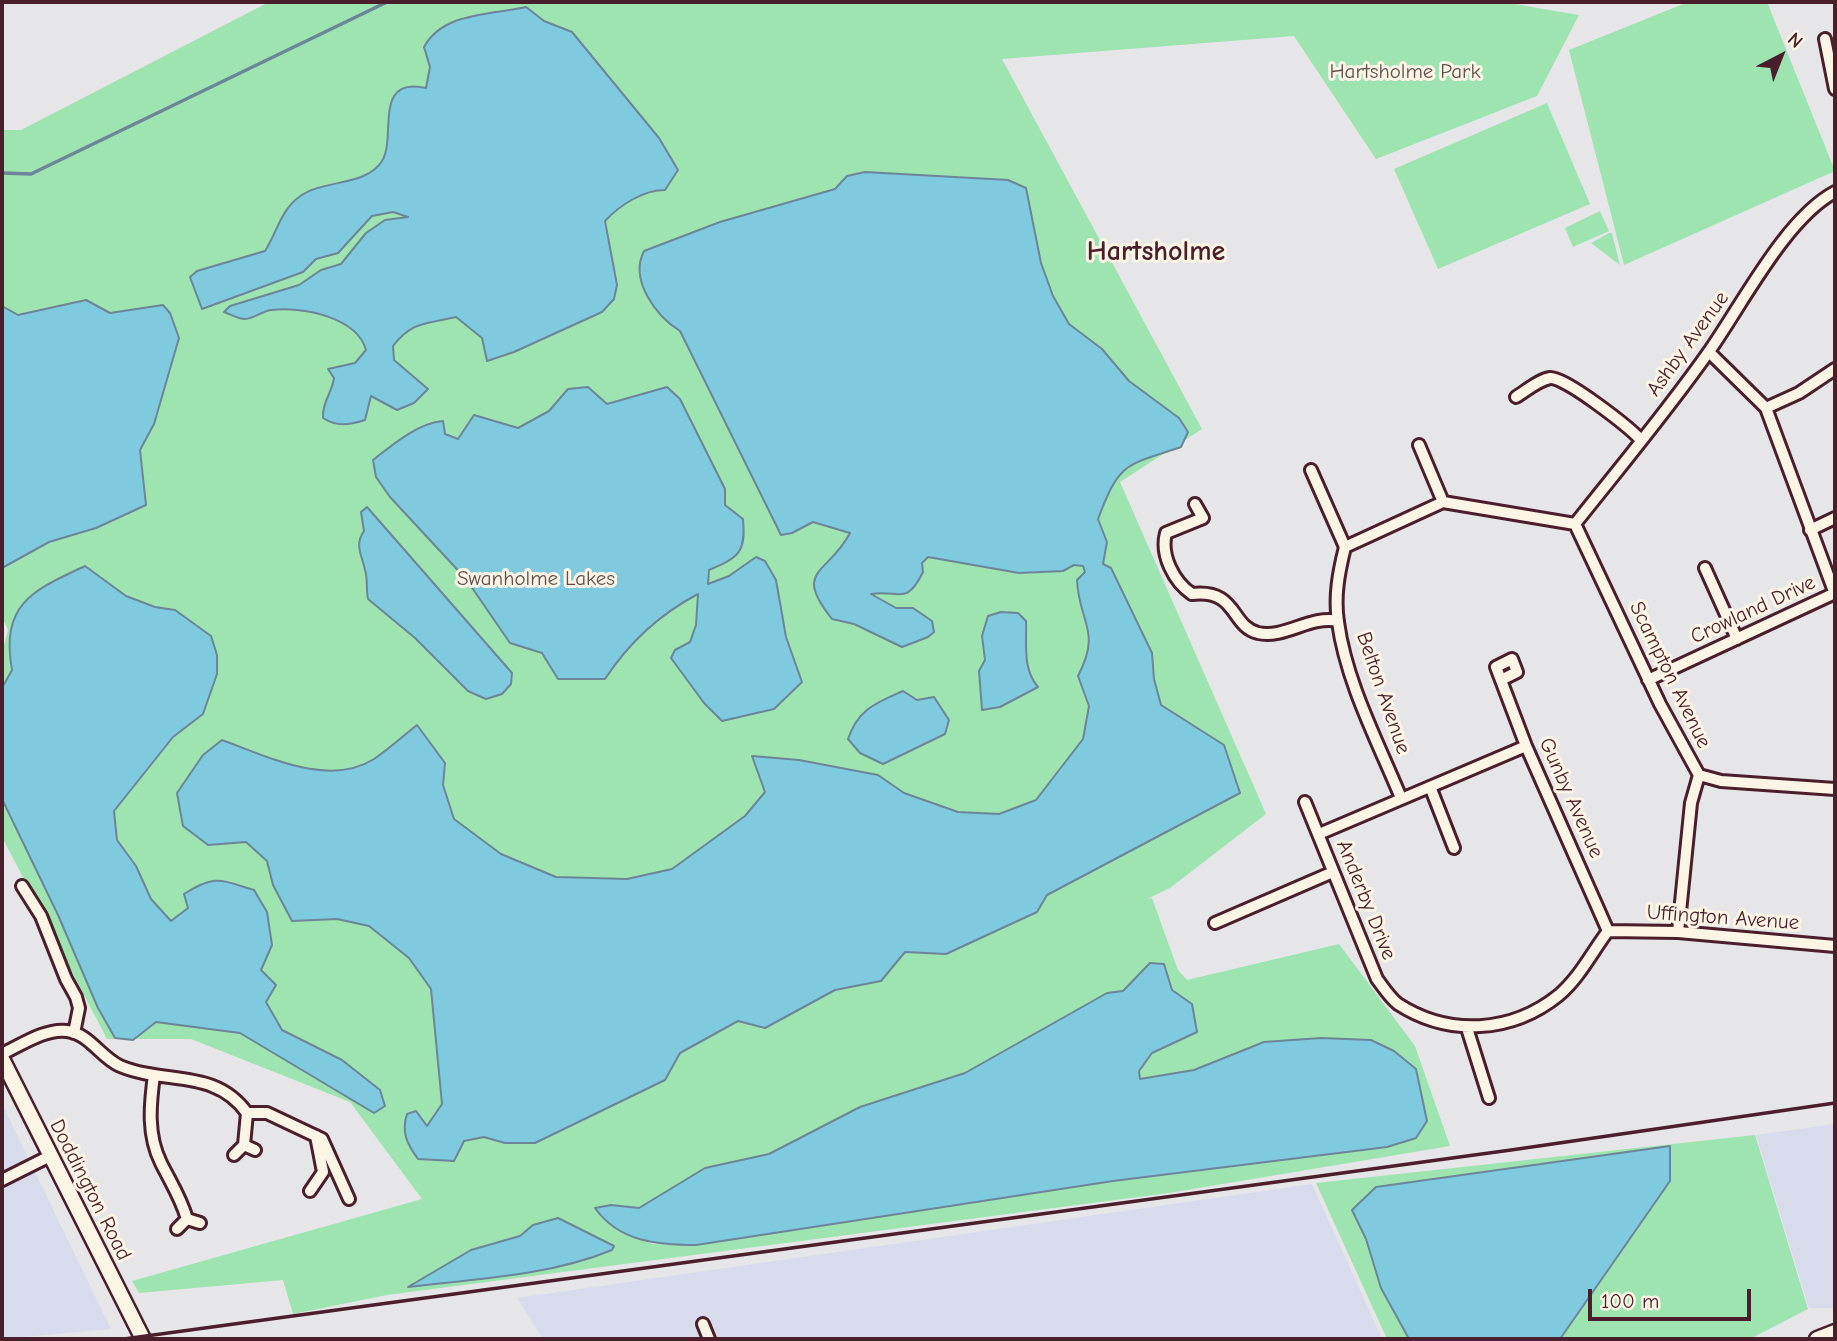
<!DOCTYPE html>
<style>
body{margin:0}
#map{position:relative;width:1837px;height:1341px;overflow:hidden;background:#e6e6e9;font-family:"Comic Neue",sans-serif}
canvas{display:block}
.frame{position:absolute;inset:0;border:4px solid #4a1f2b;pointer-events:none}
.north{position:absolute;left:1746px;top:21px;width:70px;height:70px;-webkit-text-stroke:5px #fcf5e5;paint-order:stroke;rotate:42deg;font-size:19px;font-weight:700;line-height:28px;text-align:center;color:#4a1f2b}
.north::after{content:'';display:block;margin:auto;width:24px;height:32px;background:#4a1f2b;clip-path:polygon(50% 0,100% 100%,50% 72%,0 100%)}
.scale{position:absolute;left:1588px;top:1289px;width:163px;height:32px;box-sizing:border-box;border:4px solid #4a1f2b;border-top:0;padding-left:9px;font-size:21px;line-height:24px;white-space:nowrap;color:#4a1f2b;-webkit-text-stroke:5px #fcf5e5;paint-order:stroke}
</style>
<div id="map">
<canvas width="1837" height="1341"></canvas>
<div class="frame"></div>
<div class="north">N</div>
<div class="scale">100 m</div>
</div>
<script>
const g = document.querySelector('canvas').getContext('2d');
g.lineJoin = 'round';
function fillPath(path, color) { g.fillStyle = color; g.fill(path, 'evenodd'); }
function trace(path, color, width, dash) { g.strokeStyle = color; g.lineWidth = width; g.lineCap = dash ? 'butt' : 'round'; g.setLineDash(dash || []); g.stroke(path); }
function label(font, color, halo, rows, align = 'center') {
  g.font = font + ' "Comic Neue",sans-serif'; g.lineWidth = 6; g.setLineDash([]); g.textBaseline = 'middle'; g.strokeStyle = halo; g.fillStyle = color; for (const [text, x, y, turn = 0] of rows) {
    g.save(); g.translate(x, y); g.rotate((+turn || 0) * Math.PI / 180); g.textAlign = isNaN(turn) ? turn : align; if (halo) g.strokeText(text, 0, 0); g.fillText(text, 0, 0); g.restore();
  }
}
const built = new Path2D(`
 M 2,1104 L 111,1329 L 2,1339 Z
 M 1835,1124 L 1835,1308 L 1809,1308 L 1756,1135 Z
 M 1312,1184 L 1382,1339 L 543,1339 L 517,1298 Z`);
const green = new Path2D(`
 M 269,2 L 1503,2 L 1579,15 L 1537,96 L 1376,159 L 1294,36 L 1002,59 L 1202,429 L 1120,482 L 1266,814 L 1170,888 L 1147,899 L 1152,898 L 1178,970 L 1187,980 L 1339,944 L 1415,1046 L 1450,1146 L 1169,1193 L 387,1295 L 293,1314 L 283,1280 L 139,1293 L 132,1281 L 422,1199 L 350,1102 L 191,1039 L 107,1039 L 2,837 L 2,652 L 8,630 L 2,617 L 2,130 L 21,130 ZM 1164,964 L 1172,990 L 1192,1004 L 1139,1071 L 1140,1079 L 1194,1070 L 1264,1042 L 1321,1038 L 1370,1040 L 1387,1147 L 1113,1181 L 696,1245 L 652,1244 L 601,1217 L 596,1209 L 611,1205 L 639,1208 L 705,1168 L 769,1154 L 860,1107 L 965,1073 L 1107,993 L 1123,991 Z
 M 1688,2 L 1767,2 L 1835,171 L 1624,265 L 1569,50 Z
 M 1547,103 L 1590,204 L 1438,269 L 1394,169 Z
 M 1600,211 L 1609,231 L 1573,247 L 1565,228 Z
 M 1609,233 L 1612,233 L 1620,265 L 1591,243 Z
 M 1755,1135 L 1808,1309 L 1750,1339 L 1560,1339 L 1670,1181 L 1669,1146 L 1376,1187 L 1352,1210 L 1366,1239 L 1381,1288 L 1409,1339 L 1387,1339 L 1316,1183 Z`);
const water = new Path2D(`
 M 526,7 L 544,21 L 572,32 L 659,138 L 678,170 L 665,190 C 643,190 620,205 605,221 L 617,285 L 614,299 L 602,312 L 514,352 L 487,361 L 482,338 L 456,317 C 427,324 412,321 393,346 L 394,360 L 428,389 L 414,403 L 397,410 L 371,396 L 365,420 C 349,425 337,427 323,418 C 322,402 332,393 334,378 L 328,369 L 355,363 L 366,350 C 357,317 301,306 271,310 C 262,311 254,319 245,319 C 239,319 230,314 224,312 L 230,306 L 299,285 L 321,270 L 341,264 L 366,233 L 385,220 L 408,217 L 393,212 L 372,216 L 338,253 L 316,259 L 303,272 L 202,309 L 190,277 L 197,271 L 265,251 C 276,234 281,210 299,197 C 322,179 366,187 382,161 C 397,137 372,76 426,88 L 430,67 L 424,47 C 443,12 491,15 526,7 Z
 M 865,172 L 1008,180 L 1026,188 L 1041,263 L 1053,296 L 1069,324 L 1102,349 L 1129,381 L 1179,418 L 1188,432 L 1181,447 C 1125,466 1120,461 1098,519 L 1107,542 L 1103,564 L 1111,568 L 1152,653 L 1154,679 L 1161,705 L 1224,745 L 1240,793 L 1047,895 L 1037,912 L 946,954 L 905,952 L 881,981 L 835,990 L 765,1028 L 738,1021 L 680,1053 L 665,1080 L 535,1143 L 505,1143 L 484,1137 L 464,1141 L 454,1161 L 418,1159 C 407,1144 401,1132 407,1114 L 416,1111 L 427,1126 L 442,1104 L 431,989 L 409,958 L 369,926 L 337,919 L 292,921 L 273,885 L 267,861 L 246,842 L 208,845 L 183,826 L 177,793 L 203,755 L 222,740 C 267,756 328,788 374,759 C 389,749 403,736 417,725 L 445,763 L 443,785 L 454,819 L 501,854 L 556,877 L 627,879 L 672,869 L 745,816 L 765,792 L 752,756 L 799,760 L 878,775 L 904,793 L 958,812 L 999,814 L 1036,800 L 1083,739 L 1089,706 L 1078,676 C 1102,630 1079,624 1077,580 L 1085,572 L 1083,566 L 1074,565 L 1063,571 L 1019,573 L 928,557 L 922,563 L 923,572 C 906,607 899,589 871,594 L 896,608 L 913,608 L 932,621 L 934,632 L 928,637 L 902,647 L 854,624 L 832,619 C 792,569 828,575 850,533 L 813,522 L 792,533 L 781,535 L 680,331 C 656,316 629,280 644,251 L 720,222 L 835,189 L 847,176 Z
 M 86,300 L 110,313 L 163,305 L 170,313 L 179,338 L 154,424 L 140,450 L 146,505 L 96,528 L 49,542 L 2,568 L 2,306 L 18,315 Z
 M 588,387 L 607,404 L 667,387 L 680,399 L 725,489 L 725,505 L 743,519 C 746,553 739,557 709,570 L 708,584 L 729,576 L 756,557 L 765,561 L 776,580 L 786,637 L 802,682 L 774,709 L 722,721 L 704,703 L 671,658 L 675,650 L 690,642 L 696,625 L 698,594 C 660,614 628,644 605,679 L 558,679 L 542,653 L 510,643 L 466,579 L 390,497 L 376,477 L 373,460 C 392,445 418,423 443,421 L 445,434 L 458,439 L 474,415 L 518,428 L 549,411 L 568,389 Z
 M 367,507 L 512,673 L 511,684 L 502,694 L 486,699 L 468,691 L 415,638 L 368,599 C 366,590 368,579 365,570 C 362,555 354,545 364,531 L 361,512 Z
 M 85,566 L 126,596 L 155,607 L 175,610 L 211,636 L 217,655 L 217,674 L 203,714 L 173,737 L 114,811 L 117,840 L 136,866 L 151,899 L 171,921 L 188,908 L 184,894 C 216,874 220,880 254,890 L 267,912 L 272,945 L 261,970 L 276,985 L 266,1002 L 282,1030 L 342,1060 L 380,1090 L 385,1106 L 374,1113 L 240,1033 L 156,1022 L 133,1040 L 115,1038 L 98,1008 L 58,915 L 2,799 L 2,688 L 12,670 C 0,603 34,590 85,566 Z
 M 1001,612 L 1018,613 L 1026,621 C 1027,645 1022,668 1038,687 L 1000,707 L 982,710 L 979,671 L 985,660 L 982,636 L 988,616 Z
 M 903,691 L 917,700 L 934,697 L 949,720 L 945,734 L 883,764 L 860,753 L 848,739 C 858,709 876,703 903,691 Z
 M 1150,963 L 1164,964 L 1172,990 L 1192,1004 L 1197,1032 L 1152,1053 L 1139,1071 L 1140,1079 L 1194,1070 L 1264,1042 L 1321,1038 L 1371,1040 L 1394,1051 L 1416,1069 L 1427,1121 L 1416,1138 L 1387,1147 L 1113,1181 L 696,1245 C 658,1245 619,1242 595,1208 L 611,1205 L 639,1208 L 705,1168 L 769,1154 L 860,1107 L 965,1073 L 1107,993 L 1123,991 Z
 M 1670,1146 L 1670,1181 L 1560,1339 L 1409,1339 L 1381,1288 L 1366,1239 L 1352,1210 L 1376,1187 Z
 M 558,1218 L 614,1246 L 612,1250 C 549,1276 475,1279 408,1287 L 471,1250 L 520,1236 L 533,1225 Z`);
const stream = new Path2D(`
 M 2,173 L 31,174 L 387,2`);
const minor = new Path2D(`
 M 1825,39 L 1835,89
 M 1709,352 L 1766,408 L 1835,594
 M 1516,397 C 1526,391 1538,380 1550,378 C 1564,376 1629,427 1641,440
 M 1766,408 L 1799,393 L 1835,369
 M 1419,445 L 1443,502
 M 1311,470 L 1345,547
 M 1195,504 L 1203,518 L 1166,533 C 1160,555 1174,582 1192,594 C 1238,589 1230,626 1258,633 C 1285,639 1310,615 1338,621
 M 1575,524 L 1660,704 L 1699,775 L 1691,803 L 1678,932
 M 1575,524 C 1621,466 1668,410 1710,350 C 1743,303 1786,218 1835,192
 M 1810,530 L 1835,518
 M 1705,568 L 1737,639
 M 1501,680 L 1517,672 L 1512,659 L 1496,667 L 1526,746 L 1608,931
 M 1648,680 L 1835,593
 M 1699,775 L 1721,781 L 1835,789
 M 1431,789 L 1454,848
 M 1401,798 C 1378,742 1346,682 1338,622 C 1334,596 1339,571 1345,547 L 1443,502 L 1575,524
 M 1305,802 L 1377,979 C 1383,987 1390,998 1398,1004 C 1449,1037 1512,1033 1559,995 C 1580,977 1592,952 1608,931
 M 1319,834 L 1526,746
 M 22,886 L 41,916 L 66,979 L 76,997 L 79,1008 L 74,1033
 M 1215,923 L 1333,872
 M 1608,931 L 1678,932 L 1835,946
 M 1467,1028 L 1489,1098
 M 2,1054 C 21,1045 46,1028 67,1031 C 90,1034 100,1057 120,1066 C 165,1085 215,1068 247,1113 L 267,1113 L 322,1139 L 349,1199
 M 154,1075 C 150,1105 147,1135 161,1163 C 171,1183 181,1198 187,1219
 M 244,1145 L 247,1113
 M 234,1155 L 244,1145 L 255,1150
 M 2,1180 L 48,1157
 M 310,1191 L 323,1172 L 316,1136
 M 177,1229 L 187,1219 L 200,1223
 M 703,1324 L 709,1339`);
const major = new Path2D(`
 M 2,1059 L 143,1339
 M 1817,1339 L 1835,1332`);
const rail = new Path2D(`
 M 124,1339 L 1511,1150 L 1835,1103`);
const parkNames = [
 ["Hartsholme Park",1405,72],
 ["Swanholme Lakes",536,579]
];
const streetNames = [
 ["Ashby Avenue",1688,344,-54],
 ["Crowland Drive",1753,610,-25],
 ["Scampton Avenue",1670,675,64],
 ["Belton Avenue",1383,693,71],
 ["Gunby Avenue",1571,798,66],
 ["Anderby Drive",1366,900,68],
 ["Uffington Avenue",1723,918,4],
 ["Doddington Road",90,1190,63]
];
const districtNames = [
 ["Hartsholme",1156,252]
];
fillPath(built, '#d7dbec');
fillPath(green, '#9de4b1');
fillPath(water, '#80cae0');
trace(water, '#6a8698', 2);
trace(stream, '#6a8698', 3.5);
trace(minor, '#4a1f2b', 16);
trace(major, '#4a1f2b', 19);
trace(minor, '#fcf5e5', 10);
trace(major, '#fcf5e5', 14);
trace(rail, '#4a1f2b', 3.5);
label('21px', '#5f504c', '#fcf5e5', parkNames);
label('21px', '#4a1f2b', '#fcf5e5', streetNames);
label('bold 28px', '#4a1f2b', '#fcf5e5', districtNames);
</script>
